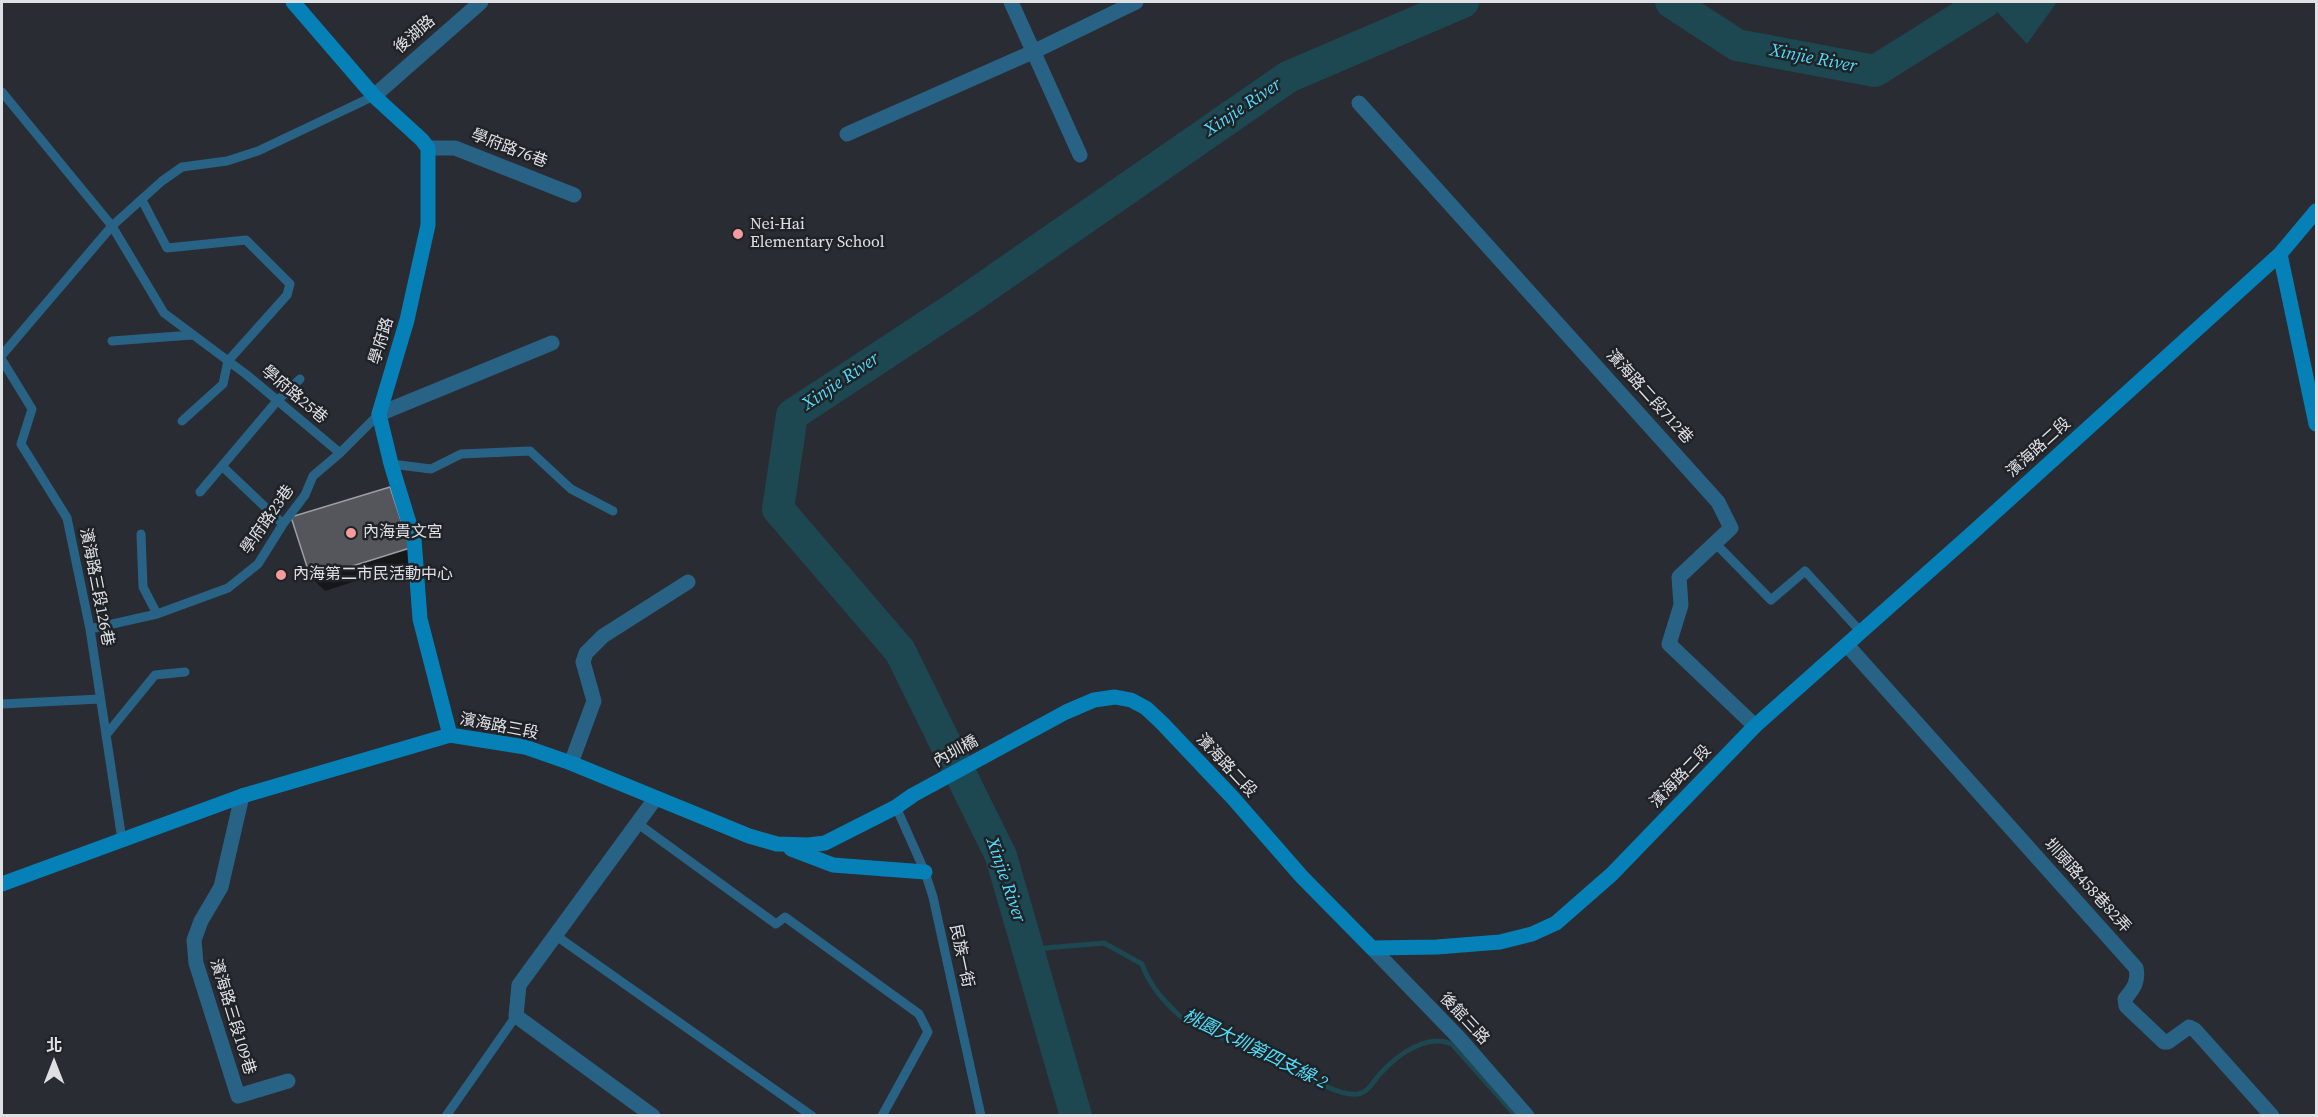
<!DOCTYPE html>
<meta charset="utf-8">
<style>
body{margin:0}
#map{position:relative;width:2318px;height:1117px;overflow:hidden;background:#292c32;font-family:"Source Serif 4","Noto Sans TC",serif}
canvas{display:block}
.frame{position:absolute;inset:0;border:3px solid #dee0e4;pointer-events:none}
.north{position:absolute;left:24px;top:1033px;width:60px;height:60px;-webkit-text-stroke:4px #1f2328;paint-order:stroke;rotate:0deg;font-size:16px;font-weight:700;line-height:24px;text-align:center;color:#dee0e4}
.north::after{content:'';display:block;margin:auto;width:21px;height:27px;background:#dee0e4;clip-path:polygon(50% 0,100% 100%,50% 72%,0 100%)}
</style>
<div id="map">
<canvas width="2318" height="1117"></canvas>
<div class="frame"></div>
<div class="north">北</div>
</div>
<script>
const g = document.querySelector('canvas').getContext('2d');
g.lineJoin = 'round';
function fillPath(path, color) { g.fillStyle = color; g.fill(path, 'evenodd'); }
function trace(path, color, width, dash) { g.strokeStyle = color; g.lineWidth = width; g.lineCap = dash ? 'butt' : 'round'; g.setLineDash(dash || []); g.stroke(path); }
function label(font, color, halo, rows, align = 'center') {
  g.font = font + ' "Source Serif 4","Noto Sans TC",serif'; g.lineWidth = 5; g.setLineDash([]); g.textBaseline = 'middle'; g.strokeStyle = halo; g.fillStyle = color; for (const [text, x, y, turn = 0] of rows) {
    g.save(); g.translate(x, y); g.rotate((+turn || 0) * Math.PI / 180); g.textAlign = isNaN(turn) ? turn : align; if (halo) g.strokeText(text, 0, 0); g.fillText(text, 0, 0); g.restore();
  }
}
const water = new Path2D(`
 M 1988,2 L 2057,2 L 2027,44 Z`);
const shadow = new Path2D(`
 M 390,488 L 402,501 L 421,560 L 325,591 L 312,578 Z`);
const stream = new Path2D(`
 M 1045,948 L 1104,943 L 1142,964 C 1149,984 1162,1000 1179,1015 C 1199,1033 1241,1043 1266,1055 C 1287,1065 1336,1098 1358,1094 C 1369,1092 1373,1081 1381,1073 C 1397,1055 1427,1033 1452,1044 L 1516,1116`);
const river = new Path2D(`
 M 1671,2 L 1737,45 L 1875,71 L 1985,2
 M 1076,1116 L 1001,856 L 900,651 L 778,509 L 792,415 L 962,303 L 1288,77 L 1463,2`);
const building = new Path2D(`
 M 390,487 L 410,548 L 311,579 L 291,517 Z`);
const lane = new Path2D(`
 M 2,92 L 112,226 L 164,313 L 247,375 L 340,453
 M 142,200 L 167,248 L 246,240 L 290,284 L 287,295 L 228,361 L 223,384 L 182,421
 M 112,341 L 192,335
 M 2,355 L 112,226 L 162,181 L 182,167 L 227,161 L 258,151 L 374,96
 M 2,360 L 32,409 L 21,444 L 67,518 L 90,629 L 122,840
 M 391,464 L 431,469 L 461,454 L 530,451 L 571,489 L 613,511
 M 222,466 L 283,524
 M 200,492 L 277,401 L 300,379
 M 141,534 L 143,587 L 157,614
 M 1715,543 L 1771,600 L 1805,571 L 1861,632
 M 90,629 L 157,614 L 228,588 L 258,564 L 283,524 L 305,495 L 313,476 L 340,453 L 379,414
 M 2,704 L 100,699
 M 106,735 L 155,675 L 185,672
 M 896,807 L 925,872 L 933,897 L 981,1116
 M 637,823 L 776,924 L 785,917 L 919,1014 L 928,1032 L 882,1116
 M 555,935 L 812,1116
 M 446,1116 L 516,1016`);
const street = new Path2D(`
 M 1011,2 L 1080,155
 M 374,96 L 481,2
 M 1359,103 L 1718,502 L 1731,528 L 1679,577 L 1681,605 L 1669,644 L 1755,726
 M 847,134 L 1035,51 L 1136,2
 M 428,148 L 455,148 L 574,195
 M 379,414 L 552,343
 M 1847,645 L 2136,968 C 2139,982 2133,989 2125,999 L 2126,1006 L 2164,1042 L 2168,1042 L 2189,1027 L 2195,1030 L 2272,1116
 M 571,763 L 594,701 L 583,662 L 586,653 L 603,636 L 688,582
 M 242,796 L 221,887 L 201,921 L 194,940 L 196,963 L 238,1096 L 288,1081
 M 1372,948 L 1460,1039 L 1527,1116
 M 653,1116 L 516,1016 L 519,985 L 655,799`);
const secondary = new Path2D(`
 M 293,2 L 374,96 L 422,140 L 428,148 L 428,225 L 407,320 L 379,414 L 391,464 L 414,539 L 420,619 L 450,735
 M 2280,254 L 2316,424
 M 791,849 L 833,865 L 925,872
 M 2,884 L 242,796 L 450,735 L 525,747 L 571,763 L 749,836 L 777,844 L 808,845 L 825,843 L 896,807 L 913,795 L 1066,712 L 1094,700 L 1115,697 L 1131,700 L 1146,708 L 1162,723 L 1233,798 L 1302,877 L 1372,948 L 1437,947 L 1500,942 L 1532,934 L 1556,923 L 1612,874 L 1755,726 L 1970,535 L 2280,254 L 2316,211`);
const markers = [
 [738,234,6,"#f59b9c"],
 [351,533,6,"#f59b9c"],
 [281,575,6,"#f59b9c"]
];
const streetNames = [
 ["後湖路",415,35,-41],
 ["學府路76巷",509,149,21],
 ["學府路",382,341,-73],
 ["學府路25巷",294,395,40],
 ["濱海路二段712巷",1649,397,48],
 ["濱海路二段",2039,448,-42],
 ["學府路23巷",268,520,-55],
 ["濱海路三段126巷",96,587,79],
 ["濱海路三段",499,727,11],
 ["內圳橋",956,752,-29],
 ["濱海路二段",1226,766,47],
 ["濱海路二段",1681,777,-46],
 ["圳頭路458巷82弄",2087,886,48],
 ["民族一街",961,956,78],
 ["濱海路三段109巷",232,1017,73],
 ["後館三路",1464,1019,47]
];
const poiNames = [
 ["Nei-Hai",750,225],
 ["Elementary School",750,243],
 ["內海貴文宮",363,533],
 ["內海第二市民活動中心",293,575]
];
const waterNames = [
 ["Xinjie River",1813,59,11],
 ["Xinjie River",1243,108,-34],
 ["Xinjie River",841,382,-34],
 ["Xinjie River",1005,880,71],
 ["桃園大圳第四支線-2",1255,1050,26]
];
fillPath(water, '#1d4751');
fillPath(shadow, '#0007');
trace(stream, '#1d4751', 5);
trace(river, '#1d4751', 32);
fillPath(building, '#55555c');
trace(building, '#9d9da6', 1.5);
trace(lane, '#286386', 9);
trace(street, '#286386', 15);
trace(secondary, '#0581b8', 15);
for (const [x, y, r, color] of markers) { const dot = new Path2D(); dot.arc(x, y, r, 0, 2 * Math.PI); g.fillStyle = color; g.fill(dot); trace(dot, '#1f2328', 2); }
label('16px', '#dee0e4', '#1f2328', streetNames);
label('16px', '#dee0e4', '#1f2328', poiNames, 'left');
label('italic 18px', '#52dcf9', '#1f2328', waterNames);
</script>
